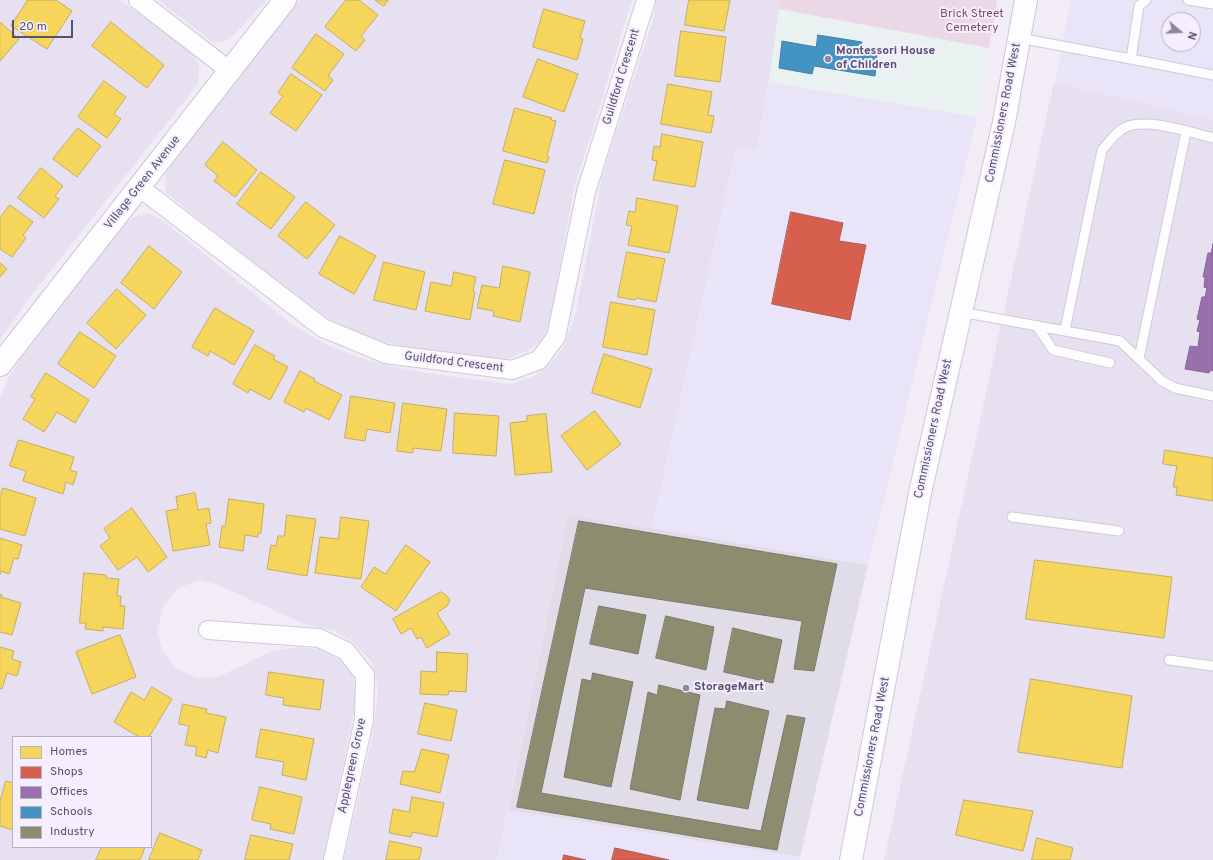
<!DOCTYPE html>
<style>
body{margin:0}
#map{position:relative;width:1213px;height:860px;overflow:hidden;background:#f1ecf6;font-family:Overpass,sans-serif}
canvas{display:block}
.legend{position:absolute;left:12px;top:736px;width:140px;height:112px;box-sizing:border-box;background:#f5eefd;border:1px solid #b6afc5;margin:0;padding:5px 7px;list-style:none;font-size:12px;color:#575071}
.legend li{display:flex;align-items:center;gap:8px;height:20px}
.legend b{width:20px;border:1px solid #b6afc5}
.north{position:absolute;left:1161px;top:12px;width:40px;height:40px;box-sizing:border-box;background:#f5eefd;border:1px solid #b6afc5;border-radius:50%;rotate:109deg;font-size:11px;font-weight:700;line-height:16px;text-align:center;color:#575071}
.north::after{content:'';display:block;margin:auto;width:14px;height:18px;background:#8d87a0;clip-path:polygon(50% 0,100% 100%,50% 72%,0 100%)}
.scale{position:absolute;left:12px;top:20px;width:61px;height:18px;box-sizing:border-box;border:2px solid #575071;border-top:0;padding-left:5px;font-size:12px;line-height:14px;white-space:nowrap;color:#575071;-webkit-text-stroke:3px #f5eefd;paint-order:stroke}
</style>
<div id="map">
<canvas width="1213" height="860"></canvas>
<ul class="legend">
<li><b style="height:11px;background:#f6d55c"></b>Homes</li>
<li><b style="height:11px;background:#d6604d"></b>Shops</li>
<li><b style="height:11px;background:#9970ab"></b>Offices</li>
<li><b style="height:11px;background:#4393c3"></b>Schools</li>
<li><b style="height:11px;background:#8c8c6e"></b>Industry</li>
</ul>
<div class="north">N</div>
<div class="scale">20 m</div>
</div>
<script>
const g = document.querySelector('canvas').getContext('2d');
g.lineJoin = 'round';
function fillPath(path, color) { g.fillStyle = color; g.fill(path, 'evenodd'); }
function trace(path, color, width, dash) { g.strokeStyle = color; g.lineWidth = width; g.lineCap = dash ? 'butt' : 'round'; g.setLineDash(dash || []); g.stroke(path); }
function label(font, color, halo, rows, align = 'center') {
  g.font = font + ' Overpass,sans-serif'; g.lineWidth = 4; g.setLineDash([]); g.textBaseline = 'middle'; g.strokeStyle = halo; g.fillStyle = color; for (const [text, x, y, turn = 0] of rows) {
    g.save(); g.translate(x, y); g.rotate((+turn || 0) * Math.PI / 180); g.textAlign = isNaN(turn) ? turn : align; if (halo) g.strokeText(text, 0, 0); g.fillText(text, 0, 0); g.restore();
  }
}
const residential = new Path2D(`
 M 0,0 L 120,0 L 190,51 L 199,64 L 198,84 L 26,302 L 0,340 Z
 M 158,0 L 267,0 L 229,40 L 214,43 Z
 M 299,0 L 632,0 L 592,132 L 574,187 L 551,318 L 543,340 L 527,351 L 506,359 L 477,356 L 396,345 L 362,335 L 321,314 L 280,284 L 165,192 L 166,174 L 182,150 Z
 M 657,0 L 782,0 L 757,151 L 736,148 L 652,528 L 568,514 L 497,860 L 344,860 L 373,732 L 378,691 L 372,662 L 353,642 L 333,630 L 306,625 L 221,586 L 200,580 L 178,588 L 163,607 L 157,631 L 162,650 L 176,668 L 197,678 L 218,677 L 272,651 L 299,647 L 318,649 L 339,660 L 352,674 L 357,698 L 323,860 L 0,860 L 0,397 L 9,377 L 39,328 L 127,222 L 138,215 L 150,214 L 161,219 L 290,323 L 329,346 L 373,362 L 425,373 L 510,384 L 532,377 L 548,366 L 563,348 L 575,316 L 603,173 L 653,20 ZM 13,737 L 151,737 L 151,847 L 13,847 Z
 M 1054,82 L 1213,119 L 1213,860 L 884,860 Z`);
const commercial = new Path2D(`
 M 1071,0 L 1213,0 L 1213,119 L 1054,82 L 1057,73 ZM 1169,20 L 1193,20 L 1193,44 L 1169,44 Z
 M 769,82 L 977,117 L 868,565 L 652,528 L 736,148 L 757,151 Z
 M 508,810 L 800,857 L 799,860 L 497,860 Z`);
const industrial = new Path2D(`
 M 568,514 L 868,565 L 800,857 L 508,810 Z`);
const education = new Path2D(`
 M 779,9 L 989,48 L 977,117 L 769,82 Z`);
const green = new Path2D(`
 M 781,0 L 997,0 L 989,48 L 779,9 Z`);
const homes = new Path2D(`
 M 28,0 L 56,0 L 72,11 L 47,49 L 11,26 Z
 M 346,0 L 359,0 L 378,15 L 361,36 L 365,40 L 356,51 L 325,27 Z
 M 375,0 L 388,0 L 384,6 Z
 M 689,0 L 730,0 L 724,31 L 685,25 Z
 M 544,9 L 585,21 L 580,38 L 583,39 L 577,60 L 533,47 Z
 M 0,22 L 19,39 L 0,61 Z
 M 111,22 L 164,65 L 147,88 L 92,46 Z
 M 681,31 L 726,37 L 720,82 L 675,76 Z
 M 316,34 L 344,54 L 328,76 L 333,80 L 325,91 L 292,68 Z
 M 538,59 L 578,74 L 564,112 L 523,97 Z
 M 291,74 L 322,95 L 296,131 L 270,113 L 283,96 L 278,93 Z
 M 104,81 L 126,97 L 114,114 L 121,119 L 107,138 L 78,117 Z
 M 668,84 L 712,92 L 708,115 L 714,116 L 711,133 L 661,124 Z
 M 515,108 L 552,118 L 551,120 L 556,121 L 547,156 L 549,157 L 547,163 L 503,151 Z
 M 78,128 L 101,146 L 77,177 L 53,159 Z
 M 662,134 L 703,142 L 695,187 L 653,180 L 657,161 L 652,160 L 654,146 L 660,147 Z
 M 223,142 L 257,170 L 235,197 L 214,181 L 218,176 L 205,165 Z
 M 505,160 L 545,170 L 534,214 L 493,204 Z
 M 41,168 L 63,186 L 55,196 L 59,199 L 44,218 L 18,198 Z
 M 261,172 L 295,197 L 271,229 L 237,204 Z
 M 637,198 L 678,206 L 669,253 L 628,245 L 632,226 L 626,225 L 629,211 L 635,212 Z
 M 306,202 L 335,225 L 307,259 L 278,236 Z
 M 10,205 L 33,222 L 23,235 L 26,238 L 12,257 L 0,249 L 0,218 Z
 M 340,236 L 376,256 L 354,294 L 319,274 Z
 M 149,246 L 182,272 L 154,309 L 121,283 Z
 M 627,252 L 665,259 L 656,302 L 636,298 L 635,300 L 618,297 Z
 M 384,262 L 425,272 L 416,310 L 374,300 Z
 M 0,263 L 7,269 L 0,277 Z
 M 503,266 L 530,272 L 520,322 L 493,316 L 494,311 L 477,308 L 482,285 L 499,288 Z
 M 454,272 L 476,277 L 473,291 L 475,292 L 470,320 L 425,311 L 431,282 L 451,286 Z
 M 117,289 L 146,315 L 116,349 L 87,323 Z
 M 611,302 L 655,310 L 647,355 L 603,347 Z
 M 215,308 L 254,331 L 234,365 L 210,351 L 208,356 L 192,347 Z
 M 80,332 L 116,356 L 94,388 L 58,364 Z
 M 255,345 L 275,356 L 273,359 L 288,367 L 270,400 L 250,389 L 248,393 L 233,384 Z
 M 604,354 L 652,369 L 640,408 L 592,393 Z
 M 300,371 L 315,379 L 314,381 L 342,395 L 329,420 L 306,408 L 304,412 L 284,402 Z
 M 46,373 L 89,400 L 75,423 L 57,412 L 44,432 L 23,419 L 35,399 L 31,397 Z
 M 351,396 L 395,403 L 390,433 L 367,429 L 365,441 L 345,438 Z
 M 403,403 L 447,409 L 441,451 L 413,448 L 413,453 L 397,451 Z
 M 595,411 L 621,444 L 587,470 L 561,436 Z
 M 455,413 L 499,416 L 496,456 L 453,453 Z
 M 546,414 L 552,472 L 515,475 L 510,423 L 527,421 L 527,416 Z
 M 19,440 L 74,457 L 70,470 L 77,472 L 73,485 L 66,482 L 63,494 L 23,481 L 26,471 L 10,466 Z
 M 1165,450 L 1213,458 L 1213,501 L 1176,495 L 1177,487 L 1173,487 L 1177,466 L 1163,464 Z
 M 3,488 L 36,498 L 25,536 L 0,529 L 0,499 Z
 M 195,493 L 198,510 L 209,508 L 211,523 L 206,524 L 210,545 L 173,551 L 166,511 L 178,509 L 176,497 Z
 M 229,499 L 264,504 L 261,533 L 258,533 L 258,537 L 245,535 L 243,551 L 219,547 L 222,526 L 225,526 Z
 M 132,508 L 167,557 L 148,572 L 137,557 L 118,570 L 100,546 L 110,538 L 104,529 Z
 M 287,515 L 316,519 L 307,576 L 267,569 L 271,545 L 276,546 L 278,536 L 284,536 Z
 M 341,517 L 369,521 L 361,579 L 315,573 L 320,537 L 338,539 Z
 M 0,538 L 22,545 L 18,559 L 14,558 L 9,574 L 1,571 L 0,574 Z
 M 406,545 L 430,562 L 396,611 L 361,587 L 374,567 L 385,574 Z
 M 1035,560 L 1172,577 L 1164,638 L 1026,619 Z
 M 84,573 L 106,575 L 106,578 L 119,579 L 117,596 L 121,596 L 120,606 L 125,606 L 123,629 L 103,627 L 103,631 L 85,629 L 86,623 L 80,623 Z
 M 441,592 L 446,595 L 450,600 L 447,606 L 437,613 L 450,634 L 427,648 L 421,637 L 417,639 L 411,628 L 401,634 L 393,619 Z
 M 0,594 L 2,595 L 1,597 L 21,603 L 12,635 L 0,632 Z
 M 120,635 L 136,677 L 92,694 L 76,652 Z
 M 0,647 L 14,651 L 12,659 L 21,662 L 17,676 L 7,673 L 2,689 L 0,688 Z
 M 437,652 L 468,654 L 466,692 L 449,691 L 448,695 L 420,694 L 421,671 L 436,672 Z
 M 269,672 L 324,680 L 320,710 L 283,705 L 284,698 L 266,695 Z
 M 1031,679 L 1132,696 L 1122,768 L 1018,752 Z
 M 152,687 L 172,699 L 149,737 L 139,737 L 114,722 L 131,692 L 144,700 Z
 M 425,703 L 457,710 L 451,741 L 418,734 Z
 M 183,704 L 207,709 L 206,713 L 226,717 L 218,753 L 208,750 L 206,758 L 195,755 L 197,747 L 185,745 L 189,726 L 179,724 Z
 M 261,729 L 314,739 L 306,780 L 282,775 L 284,762 L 256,757 Z
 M 422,749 L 449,755 L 440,793 L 400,784 L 403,771 L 414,772 Z
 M 6,781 L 13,783 L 13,830 L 0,826 L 0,802 Z
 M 260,787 L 302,797 L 294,834 L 270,829 L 271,824 L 252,820 Z
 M 412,797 L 444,803 L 437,837 L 412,832 L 411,837 L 389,833 L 393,809 L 409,812 Z
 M 964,800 L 1033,811 L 1023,851 L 956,835 Z
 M 160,833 L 202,850 L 198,860 L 149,860 Z
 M 251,835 L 293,844 L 289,860 L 245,860 Z
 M 1037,838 L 1073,848 L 1070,860 L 1032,860 Z
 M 390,841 L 422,848 L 419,860 L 386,860 Z
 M 102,847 L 145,847 L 140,860 L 96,860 Z`);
const shops = new Path2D(`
 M 791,212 L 843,223 L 839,241 L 866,245 L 850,320 L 772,304 Z
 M 615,848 L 669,860 L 612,860 Z
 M 564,855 L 586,860 L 563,860 Z`);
const offices = new Path2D(`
 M 1213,244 L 1213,371 L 1210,370 L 1209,373 L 1185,369 L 1190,346 L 1198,347 L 1200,332 L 1197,331 L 1200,320 L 1197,319 L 1202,297 L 1205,297 L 1207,288 L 1204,287 L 1205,277 L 1203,277 L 1208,253 L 1211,253 Z`);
const schools = new Path2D(`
 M 818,35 L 862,42 L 860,50 L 877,53 L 875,76 L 814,66 L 812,74 L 779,68 L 782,41 L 816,47 Z`);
const industry = new Path2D(`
 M 579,521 L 837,564 L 814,671 L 794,669 L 802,621 L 585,588 L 541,793 L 761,831 L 787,715 L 805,718 L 777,850 L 517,807 Z
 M 599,606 L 646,615 L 638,654 L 590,644 Z
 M 666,616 L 714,627 L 706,670 L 656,658 Z
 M 733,628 L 782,640 L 773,683 L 724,672 Z
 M 593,673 L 633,682 L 611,787 L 564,777 L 582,679 L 591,681 Z
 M 659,685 L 700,695 L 680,800 L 630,789 L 648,692 L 657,695 Z
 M 727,701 L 769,711 L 748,809 L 697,800 L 715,708 L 725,709 Z`);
const lane = new Path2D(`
 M 1188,0 L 1213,4
 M 1019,38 L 1131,59 L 1139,6 L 1146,0
 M 1131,59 L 1213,75
 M 961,312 L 1120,341 L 1162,381 L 1175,388 L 1213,396
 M 1037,326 L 1053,350 L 1110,363
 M 1065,330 L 1102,150 C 1109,142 1115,133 1124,128 C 1146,117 1190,132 1213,138
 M 1139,358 L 1186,132
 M 1012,517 L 1119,531
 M 1169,660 L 1213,666`);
const street = new Path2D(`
 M 138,0 L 230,71
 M 139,187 L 323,328 L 386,354 L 512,370 L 539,360 L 556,337 L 586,192 L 646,0
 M 208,630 L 319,638 L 346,651 L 365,675 L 364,720 L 333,860`);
const secondary = new Path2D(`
 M 0,365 L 285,0
 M 851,860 L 920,493 L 1004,122 L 1026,0`);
const markers = [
 [828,59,4,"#8d87a0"],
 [686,688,4,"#8d87a0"]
];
const parkNames = [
 ["Brick Street",972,15],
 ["Cemetery",972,29]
];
const poiNames = [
 ["Montessori House",836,52],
 ["of Children",836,66],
 ["StorageMart",694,688]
];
const streetNames = [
 ["Guildford Crescent",622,77,-73],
 ["Commissioners Road West",1004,113,-79],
 ["Village Green Avenue",143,183,-52],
 ["Guildford Crescent",454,363,7],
 ["Commissioners Road West",934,429,-78],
 ["Commissioners Road West",873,747,-79],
 ["Applegreen Grove",353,766,-78]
];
fillPath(residential, '#e7e0f1');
fillPath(commercial, '#e9e4f7');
fillPath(industrial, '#e1dde8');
fillPath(education, '#eaf2f1');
fillPath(green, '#ebd8e6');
fillPath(homes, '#f6d55c');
trace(homes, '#c6ad62', 1);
fillPath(shops, '#d6604d');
trace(shops, '#b05b58', 1);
fillPath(offices, '#9970ab');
trace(offices, '#85669a', 1);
fillPath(schools, '#4393c3');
trace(schools, '#497faa', 1);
fillPath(industry, '#8c8c6e');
trace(industry, '#7c7a6f', 1);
trace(lane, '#cecad5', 11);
trace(street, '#cecad5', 20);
trace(secondary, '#ccc8d5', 24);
trace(lane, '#fdfcfe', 9);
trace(street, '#fdfcfe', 18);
trace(secondary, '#fdfcfe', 22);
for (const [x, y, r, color] of markers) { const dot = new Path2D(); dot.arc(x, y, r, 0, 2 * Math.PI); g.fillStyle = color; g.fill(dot); trace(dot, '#f5eefd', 1.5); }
label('12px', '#804f64', '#f5eefd', parkNames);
label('bold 12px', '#575071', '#f5eefd', poiNames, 'left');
label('12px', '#575071', '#f5eefd', streetNames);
</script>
